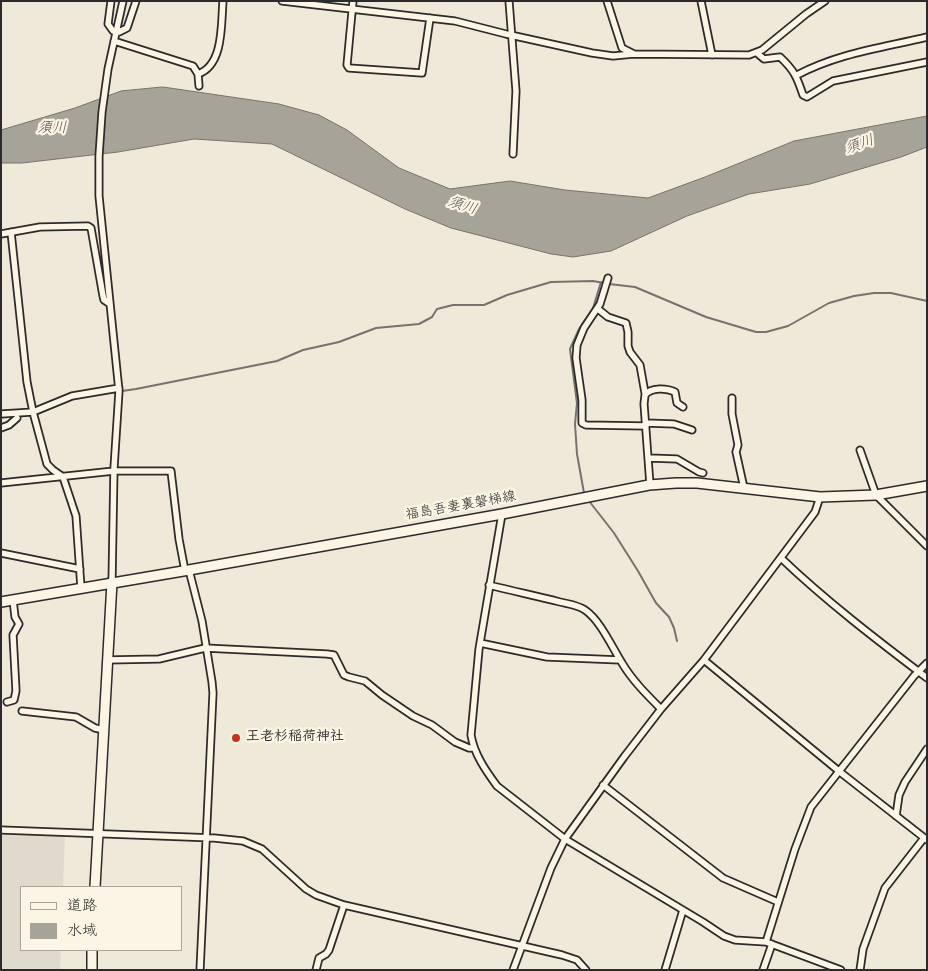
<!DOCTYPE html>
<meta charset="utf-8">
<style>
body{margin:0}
#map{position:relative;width:928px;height:971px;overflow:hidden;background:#efe9da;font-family:Kalam,"Klee One",sans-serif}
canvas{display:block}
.frame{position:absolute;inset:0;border:2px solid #2b2b2b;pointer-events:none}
.legend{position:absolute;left:20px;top:886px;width:162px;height:65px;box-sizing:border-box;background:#fcf5e5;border:1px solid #a8a49b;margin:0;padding:6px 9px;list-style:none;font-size:15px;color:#2b2b2b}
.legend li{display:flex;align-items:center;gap:10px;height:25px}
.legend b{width:25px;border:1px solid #a8a49b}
</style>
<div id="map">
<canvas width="928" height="971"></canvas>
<div class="frame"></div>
<ul class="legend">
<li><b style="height:6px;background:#fcf5e5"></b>道路</li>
<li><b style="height:14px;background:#a6a399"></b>水域</li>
</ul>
</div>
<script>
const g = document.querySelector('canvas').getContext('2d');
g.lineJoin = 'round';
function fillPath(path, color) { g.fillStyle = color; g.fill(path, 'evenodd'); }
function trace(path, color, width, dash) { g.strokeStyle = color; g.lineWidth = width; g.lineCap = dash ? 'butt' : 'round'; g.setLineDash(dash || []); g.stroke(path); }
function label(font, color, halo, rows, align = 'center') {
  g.font = font + ' Kalam,"Klee One",sans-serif'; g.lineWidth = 4.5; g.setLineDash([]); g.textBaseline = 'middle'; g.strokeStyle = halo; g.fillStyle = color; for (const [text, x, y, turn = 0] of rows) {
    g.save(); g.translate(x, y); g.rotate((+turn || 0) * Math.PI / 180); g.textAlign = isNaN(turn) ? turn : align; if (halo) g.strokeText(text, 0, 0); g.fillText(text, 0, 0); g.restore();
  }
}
const built = new Path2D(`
 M 1,835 L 65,836 L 63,887 L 21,887 L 21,950 L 61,950 L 60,970 L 1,970 Z`);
const water = new Path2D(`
 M 163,87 L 279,104 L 319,115 L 347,130 L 399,168 L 450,189 L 510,181 L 565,190 L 648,198 L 705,177 L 794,141 L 927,116 L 927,147 L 901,157 L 810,184 L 749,194 L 687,216 L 611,251 L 573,257 L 551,254 L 451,228 L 405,209 L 272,144 L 194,139 L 118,152 L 22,163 L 1,163 L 1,130 L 75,108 L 121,91 Z`);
const stream = new Path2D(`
 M 609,284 L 635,287 L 706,317 L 756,332 L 766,332 L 788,326 L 829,303 L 854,296 L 874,293 L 891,293 L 927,301
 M 94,395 L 136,389 L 277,361 L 303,350 L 339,342 L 376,328 L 419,324 L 432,317 L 437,309 L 453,305 L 484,305 L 507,295 L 551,282 L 593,281 L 604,283
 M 25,415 L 34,415 L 56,406
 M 584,493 L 577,454 L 575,424 L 577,403 L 570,349 L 579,329 L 593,308 L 601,282
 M 589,501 L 614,533 L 638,571 L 656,603 L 669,617 L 674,628 L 677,641`);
const street = new Path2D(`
 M 111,1 L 108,24 L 113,31 L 119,32 L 127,28 L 136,1
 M 282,1 L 455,21 L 506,34 L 592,53 L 613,56 L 634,54
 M 353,1 L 347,65 L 349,68 L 422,73 L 430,18
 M 509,1 L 516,91 L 513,154
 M 607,1 L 622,48 L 634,54 L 749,55 L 762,50 L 806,14 L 825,1
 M 701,1 L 712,55
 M 114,41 L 193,66 L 198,74 L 199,86
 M 757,53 L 764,59 L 780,57 C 794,70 797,77 803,95 L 807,97 L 833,81 L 927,62
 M 198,74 C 224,65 221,24 223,1
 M 797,75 C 839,53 881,48 927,37
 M 11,232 L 27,382 L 33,412 L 47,464 L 53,470 L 63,477 L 76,516 L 81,588
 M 1,234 L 40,227 L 88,226 L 91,228 L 103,296 L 104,300 L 110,304
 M 608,278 L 600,304 L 584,328 L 577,345 L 576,358 L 582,400 L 582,423 L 586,425 L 646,426
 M 598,309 L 608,317 L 626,323 L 628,332 L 628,346 L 630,352 L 640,365 L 645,393
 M 732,398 L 732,414 L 738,445 L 736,452 L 744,488
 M 1,414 L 33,412 L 72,396 L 119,388
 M 646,423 L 674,424 L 692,430
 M 1,428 L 9,425 L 17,418
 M 860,450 L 876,495 L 927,546
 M 649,458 L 677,459 L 699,472 L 703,473
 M 1,483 L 114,471 L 171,471 L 179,539 L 185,571
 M 650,485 L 644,404 L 645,395 C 651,387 667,388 675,392 L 677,403 L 683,407
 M 502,514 L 479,649 L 471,735 C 474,754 486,771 497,786 L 565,839 L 703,922 L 724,936 L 735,940 L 766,942 L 841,970
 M 1,553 L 80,569
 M 781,558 C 826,601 877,640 927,678
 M 189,570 L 202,621 L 212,682 L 213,693 L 200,970
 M 112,582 L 114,468 L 119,391 L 99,196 L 99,156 L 102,112 L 108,69 L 123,1
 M 489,585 C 513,591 536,596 560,602 C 568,604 578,605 585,610 C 600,620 612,647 622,663 C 632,680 647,695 661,709
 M 480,643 L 547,657 L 620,660
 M 107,660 L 159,659 L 205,648 L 327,654 L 334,655 L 344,675 L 349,677 L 365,681 L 382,695 L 413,716 L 432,725 L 455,742 L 469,748 L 473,748
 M 704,660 L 840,772 L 927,840
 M 7,702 L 14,700 L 16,691 L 13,635 L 19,624 L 15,617 L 13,600
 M 22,711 L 76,717 L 95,728 L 104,730
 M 603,785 L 723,878 L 778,902
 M 896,816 L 899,795 L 905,782 L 927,749
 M 1,830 L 214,838 L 243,841 L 262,849 L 306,889 L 316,895 L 344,905 L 562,955 L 577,960 L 586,970
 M 766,942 L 795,849 L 811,807 L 914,676 L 927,663
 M 316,970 L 319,958 L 326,954 L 329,950 L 344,905
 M 513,970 L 551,868 L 565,839 L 624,757 L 661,709 L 704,660 L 815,512 L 820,497
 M 665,970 L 683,910
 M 763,970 L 772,944
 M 860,970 L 863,949 L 885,888 L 924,838`);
const secondary = new Path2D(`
 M 95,887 L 112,582
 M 92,970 L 92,950`);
const primary = new Path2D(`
 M 1,602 L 189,570 L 502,514 L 649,485 L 676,483 L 697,483 L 820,497 L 876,495 L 927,486`);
const markers = [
 [236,738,5,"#c8321e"]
];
const streetNames = [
 ["福島吾妻裏磐梯線",461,507,-10]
];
const poiNames = [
 ["王老杉稲荷神社",246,738]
];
const waterNames = [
 ["須川",52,129],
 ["須川",860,146,-19],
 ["須川",462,207,17]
];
fillPath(built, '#e0dacc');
fillPath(water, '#a6a399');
trace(water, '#75736d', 1);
trace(stream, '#75736d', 2);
trace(street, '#2b2b2b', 9);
trace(secondary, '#2b2b2b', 12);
trace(primary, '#2b2b2b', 12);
trace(street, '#fcf5e5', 5.5);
trace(secondary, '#fcf5e5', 9);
trace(primary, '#fcf5e5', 9);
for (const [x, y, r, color] of markers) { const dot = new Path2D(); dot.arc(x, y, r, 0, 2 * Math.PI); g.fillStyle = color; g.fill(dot); trace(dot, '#fcf5e5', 2); }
label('14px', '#2b2b2b', '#fcf5e5', streetNames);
label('bold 14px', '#2b2b2b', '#fcf5e5', poiNames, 'left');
label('italic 15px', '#565552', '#fcf5e5', waterNames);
</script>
